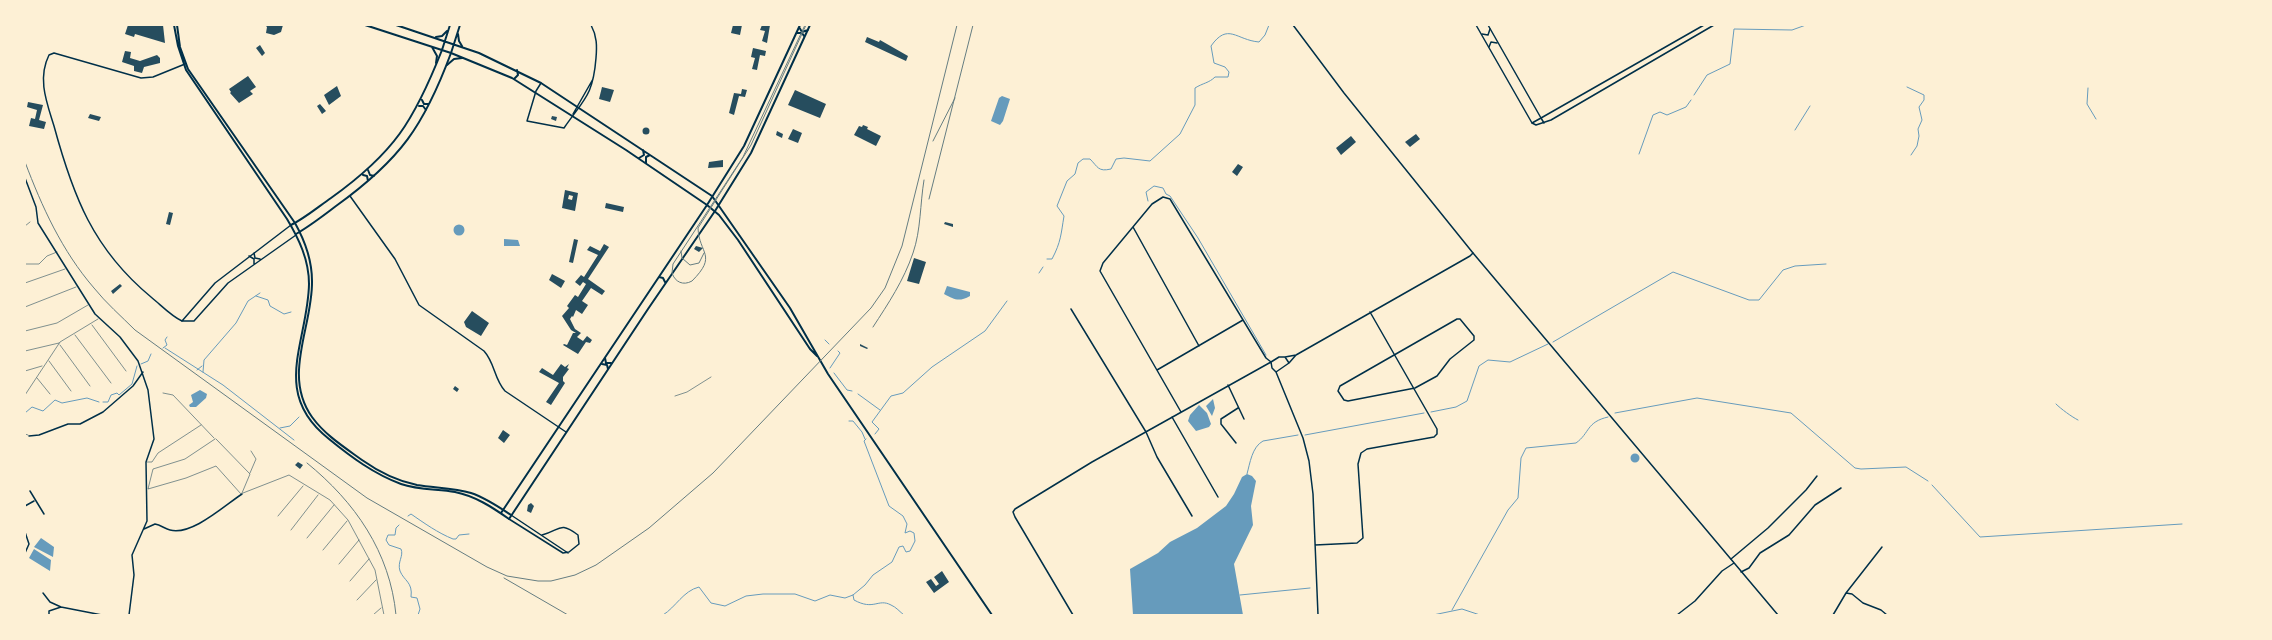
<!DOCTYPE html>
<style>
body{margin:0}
#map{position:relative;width:2272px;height:640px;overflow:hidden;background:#fdf0d5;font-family:"DM Sans",sans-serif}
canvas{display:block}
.frame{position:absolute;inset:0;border:26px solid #fdf0d5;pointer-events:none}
</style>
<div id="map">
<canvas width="2272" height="640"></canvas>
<div class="frame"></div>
</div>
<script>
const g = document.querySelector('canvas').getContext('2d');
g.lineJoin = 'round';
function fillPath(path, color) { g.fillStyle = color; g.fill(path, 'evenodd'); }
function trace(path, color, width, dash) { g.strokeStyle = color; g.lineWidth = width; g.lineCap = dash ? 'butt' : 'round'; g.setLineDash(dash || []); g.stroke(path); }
const water = new Path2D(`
 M 1002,96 L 1010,99 L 1003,121 L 1000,125 L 991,121 L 999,98 Z
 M453.5 230a5.5 5.5 0 1 1 11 0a5.5 5.5 0 1 1-11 0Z
 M 504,239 L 518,240 L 520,246 L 504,246 Z
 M 947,286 L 970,292 L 970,296 C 959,302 955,300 944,294 Z
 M 200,390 L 207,394 L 206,398 L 196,407 L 190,407 L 189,405 L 193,402 L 191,395 Z
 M 1213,399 L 1215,408 L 1212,416 L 1206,406 Z
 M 1199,405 L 1207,413 L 1211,424 L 1209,427 L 1196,431 L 1188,421 L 1190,415 Z
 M1630.5 458a4.5 4.5 0 1 1 9 0a4.5 4.5 0 1 1-9 0Z
 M 1247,474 L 1252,476 L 1256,481 L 1251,506 L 1253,525 L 1234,564 L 1243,615 L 1133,615 L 1130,569 L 1158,553 L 1170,542 L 1197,528 L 1226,506 L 1234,494 L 1242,477 Z
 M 41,538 L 54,547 L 53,557 L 34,547 Z
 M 34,549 L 51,560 L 50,571 L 29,558 Z`);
const stream = new Path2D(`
 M 1907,87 L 1924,95 L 1924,100 L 1919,107 L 1922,120 L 1918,129 L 1919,136 L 1917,146 L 1911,155
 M 2088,88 L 2087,104 L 2096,119
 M 1694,95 L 1707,75 L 1730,64 L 1734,29 L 1792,30 L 1806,25
 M 1795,130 L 1810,106
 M 1639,154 L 1653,115 L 1660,112 L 1667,115 L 1686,107 L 1691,100
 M 1148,201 L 1146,192 L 1154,186 L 1163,188 L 1166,194 L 1170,196 L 1198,238 L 1266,355
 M 1047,259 L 1052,259 C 1061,242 1061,234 1064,216 L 1057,206 L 1067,181 L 1075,174 L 1078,163 L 1083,159 L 1090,159 C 1098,167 1098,172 1111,169 L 1116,159 L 1124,158 L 1150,161 L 1180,134 L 1195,105 L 1195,88 C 1203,83 1209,83 1215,77 L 1228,77 L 1229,72 L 1225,67 L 1214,63 L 1211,46 C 1228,22 1236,40 1259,42 L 1265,35 L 1269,25
 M 1039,273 L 1043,267
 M 256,296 L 268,300 L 270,306 L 284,314 L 291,312
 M 825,340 L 829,344
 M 1553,342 L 1673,272 L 1749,300 L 1759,300 L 1783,270 L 1795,266 L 1826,264
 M 163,348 L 167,345 L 165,340 L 167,337
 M 165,348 L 223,385 L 294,440
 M 141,364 L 148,361 L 151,354
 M 830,368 L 840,353 L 838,351
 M 197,370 L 202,366
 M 203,372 L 204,360 L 236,323 L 248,301 L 260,293
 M 834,373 L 847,390 L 852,391
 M 858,394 L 880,410
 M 103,402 L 108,402 L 111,395 L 117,393 L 119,395 L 132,384 L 137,366
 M 2056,404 C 2061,409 2072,417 2078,420
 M 1431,412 L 1456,407 L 1467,401 L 1479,366 L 1488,360 L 1510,362 L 1548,344
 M 25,413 L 32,407 L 43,411 L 55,400 L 62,403 L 87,398 L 99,402
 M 1615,413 L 1697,398 L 1791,413 L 1855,468 L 1861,469 L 1906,467 L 1928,481
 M 849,421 L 853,421 L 862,432 L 865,439
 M 280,428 L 290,426 L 299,417
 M 875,434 L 879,429 L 872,422 L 891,396 L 903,393 L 932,367 L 985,331 L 1007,301
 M 1305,435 L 1424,413
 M 1247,474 C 1250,463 1252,447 1263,441 L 1298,435
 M 1932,485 L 1980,537 L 2182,524
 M 408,516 L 411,514 C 424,523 438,533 453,539 L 456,539 L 459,535 L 469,534
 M 399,525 L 396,528 L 395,535 L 388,535 L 386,540 L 389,545 L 401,549 C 404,556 397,562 400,571 C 404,581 413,582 411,597 L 417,598 L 420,609 L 418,615
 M 853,595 L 854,600 C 874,611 878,598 891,605 C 896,607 900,612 904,615
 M 1240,595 L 1310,588
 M 1452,610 L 1508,510 L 1518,498 L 1521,458 L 1526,448 L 1576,443 C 1590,433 1586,422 1608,417
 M 611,615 L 612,615
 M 663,615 C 676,607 683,591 699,587 L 711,603 L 725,606 L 746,596 L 763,594 L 795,594 L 815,601 L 830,595 L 845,598 L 853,595 L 865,585 L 873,575 L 892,562 L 899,547 L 903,546 L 906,552 L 910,551 L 915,541 L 914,533 L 910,531 L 905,533 L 907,524 L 903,516 L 889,506 L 864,441 L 866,439
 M 1433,615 L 1462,609 L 1480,615`);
const building = new Path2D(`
 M 128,25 L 163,25 L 165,43 L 135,34 L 134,37 L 125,34 Z
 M 265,25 L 283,25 L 281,32 L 274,35 L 266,33 L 267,27 Z
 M 733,25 L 742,25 L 740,35 L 731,33 Z
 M 762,25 L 770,25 L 767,43 L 762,41 L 765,31 L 760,30 Z
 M 867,37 L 879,42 L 880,40 L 908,56 L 906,61 L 865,42 Z
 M 260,45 L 265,53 L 262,56 L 256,48 Z
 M 753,48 L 766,51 L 765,56 L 760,55 L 757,70 L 752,69 L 755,58 L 751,57 Z
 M 125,51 L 131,52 L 130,58 L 140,61 L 157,55 L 160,58 L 160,63 L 144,67 L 142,73 L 134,71 L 134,66 L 122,62 Z
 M 248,76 L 256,87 L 250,91 L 253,94 L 239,103 L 230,93 L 231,92 L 229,89 Z
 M 337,86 L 341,96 L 329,105 L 324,95 Z
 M 602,87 L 614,90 L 610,102 L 599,99 Z
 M 742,89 L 747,90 L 745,97 L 739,96 L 734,115 L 729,113 L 734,93 L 741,94 Z
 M 795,90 L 826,104 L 820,118 L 788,105 Z
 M 28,102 L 43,105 L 39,120 L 46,122 L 44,129 L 29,126 L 31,118 L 35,119 L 37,110 L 27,107 Z
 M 320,104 L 326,111 L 322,114 L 317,106 Z
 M 90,114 L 101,117 L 99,121 L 88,118 Z
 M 552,116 L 557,117 L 556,121 L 551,119 Z
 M 863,125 L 868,127 L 867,129 L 881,136 L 876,146 L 854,135 L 859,126 L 862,127 Z
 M642.5 131a3.5 3.5 0 1 1 7 0a3.5 3.5 0 1 1-7 0Z
 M 793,129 L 802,133 L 798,143 L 788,139 Z
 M 777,131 L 783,134 L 782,138 L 776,135 Z
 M 1416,134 L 1420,139 L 1410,147 L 1405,142 Z
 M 1351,136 L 1356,142 L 1341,155 L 1336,148 Z
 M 723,160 L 723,167 L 708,168 L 709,162 Z
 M 1238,164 L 1243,167 L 1237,176 L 1232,172 Z
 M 565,190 L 578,193 L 575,211 L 562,208 ZM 569,195 L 573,196 L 572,200 L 568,199 Z
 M 606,203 L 624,207 L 623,212 L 605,208 Z
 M 169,212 L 173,213 L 170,225 L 166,224 Z
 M 945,222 L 953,224 L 953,227 L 944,224 Z
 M 574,239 L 578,240 L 573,263 L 569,262 Z
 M 604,244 L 609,247 L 588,279 L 605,291 L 602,295 L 591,288 L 582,301 L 588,305 L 582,314 L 576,310 L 573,317 L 572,316 L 570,319 L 575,329 L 581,333 L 577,337 L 583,341 L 587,336 L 592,340 L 590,343 L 586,342 L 578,354 L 563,345 L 564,344 L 567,345 L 573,333 L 576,333 L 571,330 L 562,316 L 569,308 L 567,306 L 575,295 L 578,297 L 586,284 L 583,282 L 580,286 L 575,282 L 581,275 L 584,277 L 598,255 L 587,250 L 590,246 L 600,251 Z
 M 696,246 L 703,248 L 699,252 L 694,249 Z
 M 914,258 L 926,262 L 919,284 L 907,281 Z
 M 552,274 L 565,281 L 561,288 L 549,280 Z
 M 120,284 L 122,286 L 113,294 L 111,291 Z
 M 472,311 L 489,323 L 481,336 L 466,327 L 464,322 Z
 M 860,344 L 868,348 L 867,349 L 860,346 Z
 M 561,364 L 565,367 L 569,364 L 567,368 L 569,369 L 563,377 L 563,381 L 565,383 L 551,405 L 546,402 L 559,383 L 539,372 L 542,368 L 553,375 Z
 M 455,386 L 459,389 L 457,392 L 453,389 Z
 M 503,430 L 510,435 L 504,443 L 498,438 Z
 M 298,462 L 303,465 L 300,469 L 295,465 Z
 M 531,503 L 534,506 L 531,513 L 527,511 L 528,505 Z
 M 942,571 L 949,582 L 934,593 L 926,582 L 931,579 L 936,586 L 939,584 L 934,577 Z`);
const service = new Path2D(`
 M 25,226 L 30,222
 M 25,264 L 39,264 L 47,256 L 57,252
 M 25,283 L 65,269
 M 25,307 L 76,287
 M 92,325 L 126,371
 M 25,331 L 57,323 L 88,305
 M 75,335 L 111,383
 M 60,345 L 90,386
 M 25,351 L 59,343
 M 49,361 L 71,391
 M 25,371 L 42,366
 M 37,378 L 50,394
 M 163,393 L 173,395 L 214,438
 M 25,395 L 60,342 L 98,319
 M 675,396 L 687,392 L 711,377
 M 25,434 L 28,435
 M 215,439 L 185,459 L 153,469 L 148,489 L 186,478 L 216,466 L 241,494
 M 216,439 L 250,474 L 242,493
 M 147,462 L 152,462 L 158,453 L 201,425
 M 250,473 L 256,459 L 251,451
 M 243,493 L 289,475 L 330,500 L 348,520 L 375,570 L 384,615
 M 278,516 L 303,486
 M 291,530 L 318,495
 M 307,538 L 334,505
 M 323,550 L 347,521
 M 339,564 L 359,540
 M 350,581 L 369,559
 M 357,600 L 376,580
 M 373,615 L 381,608`);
const minor = new Path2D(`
 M 1482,34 L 1488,35 L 1490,29
 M 1489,47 L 1491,42 L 1497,43
 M 541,83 L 536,91 L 527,121 L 564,128 C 584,99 593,96 596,58 C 597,46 597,36 591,25
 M 573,114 L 593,79
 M 1532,123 L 1541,118 L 1544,123
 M 25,178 L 36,207 L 38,223 L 95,314 L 120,337 L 138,361 L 148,390 L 154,439 L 146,462 L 147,521 L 132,555 L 134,575 L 129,615
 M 350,196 L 395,259 L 419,305 L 484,351 C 495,363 494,379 505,391 L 566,432
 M 1133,227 L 1199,346
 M 1071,309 L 1146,432 L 1157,457 L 1192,516
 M 1457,319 L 1460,319 L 1474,336 L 1474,340 L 1450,359 L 1437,376 L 1415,388 L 1348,401 L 1344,400 L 1338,391 L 1340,386 Z
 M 182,321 C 171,316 161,305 151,297 C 93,249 73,196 54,126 C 47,103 37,79 49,55 L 54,53 L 141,78 L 153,77 L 185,64
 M 1279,357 L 1285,357 L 1289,363 L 1276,372 L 1272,368 L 1271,362 Z
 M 1285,357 L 1296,355 L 1470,256 L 1473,253
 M 1289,363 L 1296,355
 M 1157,370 L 1243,320
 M 1276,372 L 1303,438 L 1309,461 L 1313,494 L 1318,615
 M 1228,385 L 1244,419
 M 1172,417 L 1218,497
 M 29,436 L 39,435 L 68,424 L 80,424 L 103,412 L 133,386 L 143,372
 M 1236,443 L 1221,424 L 1221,419 L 1238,408
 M 30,491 L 44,514
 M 25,506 L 34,501
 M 511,515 L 568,553
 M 509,519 L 563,553 L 569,552 L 579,544 L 578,535 C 559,521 561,530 542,535
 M 144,529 L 155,524 C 161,525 165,529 170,530 C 192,536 225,505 242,494
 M 25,532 L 29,544 L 25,553
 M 1315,545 L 1357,543 L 1363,538 L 1358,464 L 1361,453 L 1367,449 L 1434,437 L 1437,434 L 1437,429 L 1370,312
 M 1731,559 L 1768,528 L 1806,490 L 1817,476
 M 1741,572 L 1749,568 L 1760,553 L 1789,535 L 1815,505 L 1841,488
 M 43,593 L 50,602 L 61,607 L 49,611 L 49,615
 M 1846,593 L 1852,594 L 1863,603 L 1881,610 L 1887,615
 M 61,607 L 102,615
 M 1073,615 L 1015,517 L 1013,512 L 1015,509 L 1092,462 L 1271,362 L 1266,358 L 1170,199 L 1163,197 L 1152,204 L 1103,263 L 1100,271 L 1181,412
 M 1833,615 L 1846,593 L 1882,547`);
const tertiary = new Path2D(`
 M 1293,25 L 1344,93 L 1473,253 L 1778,615
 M 1476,25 L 1532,123 L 1536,125 L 1551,120 L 1714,25
 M 1488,25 L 1541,118 L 1704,25
 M 291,225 L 215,283 L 182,321 L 194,321 L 228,283 L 296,235
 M 254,253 L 255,258 L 260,259
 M 249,256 L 254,259 L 254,264
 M 1677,615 L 1695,601 L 1722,571 L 1734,563`);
const secondary = new Path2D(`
 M 174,25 L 178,46 L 186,70 L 287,219 C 299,239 309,260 309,284 C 308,342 270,393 329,439 C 351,457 374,474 401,484 C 418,490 437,489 455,492 C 475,496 492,507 509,519 L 648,309 L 715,211
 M 177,25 L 180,47 L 188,69 L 295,223 C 305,241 312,260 312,281 C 313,326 282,375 312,417 C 325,435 344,447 362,460 C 379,472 397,481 417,485 C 435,488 454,488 471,493 C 486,498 499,507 511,515
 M 422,100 L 424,104 L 429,104
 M 419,106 L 423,106 L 426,110
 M 368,170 L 370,175 L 374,176
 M 363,175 L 367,176 L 368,181
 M 291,225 C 305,218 318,207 331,198 C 394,153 414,121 442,50
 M 296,234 C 310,226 323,216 336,206 C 400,160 424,126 451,53
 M 659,277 L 663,278 L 665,282
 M 605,358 L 606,363 L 611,363
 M 602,364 L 607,365 L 608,369
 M 501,513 L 707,205`);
const primary = new Path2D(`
 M 365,25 L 451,53 L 512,78 L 626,150 L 707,205 L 719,215 L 738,240 L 810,349 L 817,356
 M 396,25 L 479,53 L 541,83 L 712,196 L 790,308 L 828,374 L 992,615
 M 799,27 L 802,32 L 808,30
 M 797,33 L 802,33 L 804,36
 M 458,34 L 459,41 L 462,46
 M 436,37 L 442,36 L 447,31
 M 432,47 L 437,56 L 436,63
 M 442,50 L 450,25
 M 451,53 L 460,25
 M 447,65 L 454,59 L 462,58
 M 514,79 L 518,75 L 517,70
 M 639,158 L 644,155 L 643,150
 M 646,163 L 646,157 L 650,155
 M 707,205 L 744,146 L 800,25
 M 715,211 L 751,153 L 810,25`);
const tram = new Path2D(`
 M 805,25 L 743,157 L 673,264 L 672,273 C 675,282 683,286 692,281 C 718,255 699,254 698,228 L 751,145 L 806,25
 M 681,251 L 682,258 L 690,265 L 699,263 L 704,253`);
const rail = new Path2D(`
 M 933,141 L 955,98
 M 25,162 C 42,207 62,251 94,288 C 106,303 121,316 135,330 L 367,498 L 487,567 L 507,576 L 538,581 L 551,581 L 575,575 L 596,565 L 649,528 L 713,473 L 871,308 L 885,288 L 902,246 L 957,25
 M 929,199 L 973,25
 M 873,327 C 888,304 904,280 913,253 C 921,230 920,204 924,180
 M 307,463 C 355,502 390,552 396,615
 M 504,578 L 568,615`);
fillPath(water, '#669bbc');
trace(stream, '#669bbc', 1);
fillPath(building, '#264d5e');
trace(service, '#003049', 0.5);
trace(minor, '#003049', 1.5);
trace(tertiary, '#003049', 1.5);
trace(secondary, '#003049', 2);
trace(primary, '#003049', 2);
trace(tram, '#657d81', 1);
trace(rail, '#657d81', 1);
</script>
